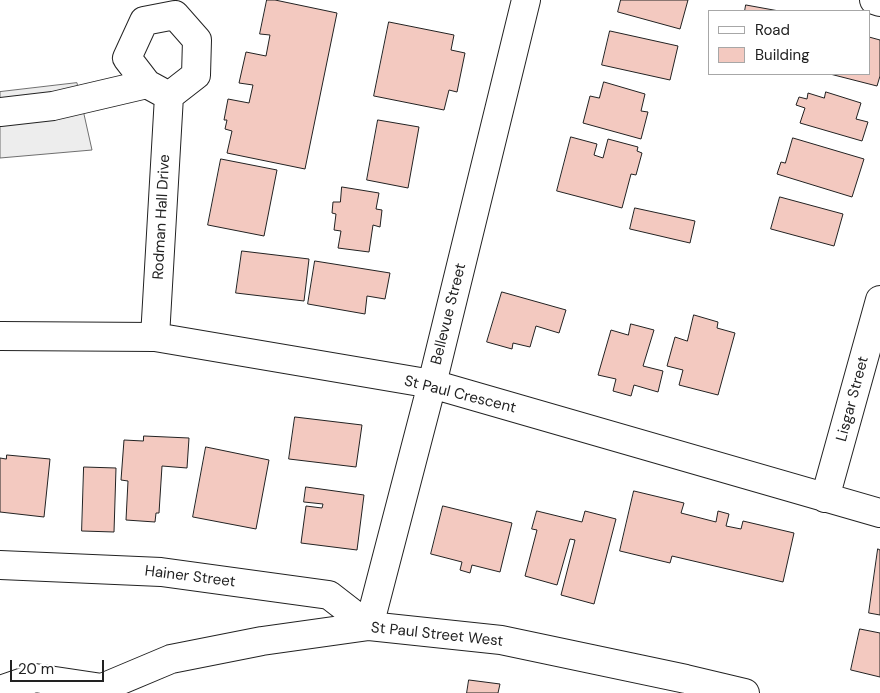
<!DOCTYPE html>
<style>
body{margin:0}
#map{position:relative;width:880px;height:693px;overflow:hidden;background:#fff;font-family:"DM Sans",sans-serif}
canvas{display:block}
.legend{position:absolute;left:708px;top:10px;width:162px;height:65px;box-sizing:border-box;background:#fff;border:1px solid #a7a7a7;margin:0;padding:6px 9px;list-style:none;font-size:15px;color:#222}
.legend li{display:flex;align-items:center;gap:10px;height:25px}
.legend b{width:25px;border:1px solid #a7a7a7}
.scale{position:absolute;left:10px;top:660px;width:94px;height:22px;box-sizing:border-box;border:2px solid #222;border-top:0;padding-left:6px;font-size:15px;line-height:18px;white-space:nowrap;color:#222;-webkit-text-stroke:4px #fff;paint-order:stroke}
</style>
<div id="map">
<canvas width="880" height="693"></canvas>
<ul class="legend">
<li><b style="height:6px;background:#fff"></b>Road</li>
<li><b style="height:14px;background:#f3c9c0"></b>Building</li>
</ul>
<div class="scale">20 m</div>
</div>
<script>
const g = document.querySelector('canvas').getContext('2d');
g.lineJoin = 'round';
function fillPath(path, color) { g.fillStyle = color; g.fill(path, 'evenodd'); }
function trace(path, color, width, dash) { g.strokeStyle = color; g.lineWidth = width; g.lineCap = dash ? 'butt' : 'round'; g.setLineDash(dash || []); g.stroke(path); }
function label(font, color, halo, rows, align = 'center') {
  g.font = font + ' "DM Sans",sans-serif'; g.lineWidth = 4; g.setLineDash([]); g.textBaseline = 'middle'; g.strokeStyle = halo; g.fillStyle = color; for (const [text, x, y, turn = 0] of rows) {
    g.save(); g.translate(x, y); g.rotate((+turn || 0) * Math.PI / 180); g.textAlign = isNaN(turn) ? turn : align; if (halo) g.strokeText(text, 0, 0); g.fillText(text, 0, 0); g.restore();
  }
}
const parking = new Path2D(`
 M 77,83 L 92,150 L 0,158 L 0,92 Z`);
const building = new Path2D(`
 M 267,0 L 275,0 L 337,13 L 305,169 L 227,153 L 232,131 L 225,129 L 227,120 L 224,120 L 228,99 L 249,103 L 253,85 L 239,83 L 246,52 L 266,56 L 270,35 L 260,34 Z
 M 621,0 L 688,0 L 680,29 L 618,12 Z
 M 746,5 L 779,11 L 745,11 Z
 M 389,22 L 454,35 L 451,50 L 465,53 L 457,92 L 449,90 L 444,110 L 374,96 Z
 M 610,31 L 678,46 L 670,80 L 602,65 Z
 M 869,37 L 880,40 L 880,76 L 877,86 L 830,74 L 869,74 Z
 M 604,82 L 645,94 L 641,111 L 648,112 L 641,139 L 583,123 L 590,96 L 599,98 Z
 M 826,92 L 861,103 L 856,119 L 868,122 L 862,141 L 800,123 L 805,108 L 796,105 L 799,97 L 807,99 L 808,93 L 824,98 Z
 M 378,120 L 419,127 L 408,188 L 367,180 Z
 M 571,137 L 597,144 L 594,155 L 603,158 L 608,139 L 638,147 L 637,151 L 642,153 L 636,175 L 631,174 L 622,208 L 557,191 Z
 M 793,138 L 864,159 L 852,197 L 777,174 L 781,162 L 785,163 Z
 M 221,159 L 277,170 L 264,236 L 208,225 Z
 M 342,187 L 379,193 L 376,209 L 382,210 L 380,227 L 373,225 L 369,252 L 338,248 L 341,231 L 334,230 L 336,214 L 332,213 L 333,202 L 340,202 Z
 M 780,197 L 843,214 L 834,246 L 771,229 Z
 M 635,208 L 695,221 L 690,243 L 630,229 Z
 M 242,251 L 309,259 L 304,301 L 236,293 Z
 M 315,261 L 390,273 L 385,299 L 367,296 L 365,314 L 308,304 Z
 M 502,292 L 566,310 L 559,333 L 536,326 L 530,347 L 513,343 L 512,349 L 487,342 Z
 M 694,315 L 718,322 L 717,328 L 735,333 L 718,395 L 679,385 L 683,370 L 667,366 L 675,337 L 687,341 Z
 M 631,324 L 654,330 L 643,366 L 663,371 L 658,392 L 634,385 L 631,396 L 613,391 L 616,379 L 598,375 L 611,330 L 628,335 Z
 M 295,417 L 362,425 L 356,467 L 289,459 Z
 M 144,436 L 189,438 L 187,468 L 162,466 L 159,513 L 156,513 L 155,522 L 126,520 L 128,481 L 121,480 L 124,440 L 143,441 Z
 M 206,447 L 269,460 L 256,529 L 193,517 Z
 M 7,455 L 50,459 L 44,517 L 0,512 L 0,458 L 6,459 Z
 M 84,467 L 116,468 L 114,532 L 82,531 Z
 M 306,487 L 364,495 L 357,550 L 301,543 L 306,506 L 322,508 L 323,504 L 304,502 Z
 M 634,491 L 684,503 L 681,513 L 716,522 L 718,511 L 729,514 L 726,526 L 741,529 L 743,521 L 794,533 L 783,582 L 672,556 L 670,563 L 620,551 Z
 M 443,506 L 512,523 L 500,572 L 472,565 L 470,573 L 460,570 L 462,562 L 431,554 Z
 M 537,511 L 582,522 L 585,511 L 616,519 L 594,604 L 561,595 L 575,540 L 570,539 L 557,585 L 525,576 L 537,530 L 532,529 Z
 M 878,549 L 880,550 L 880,615 L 869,613 Z
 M 860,629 L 880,633 L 880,677 L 851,670 Z
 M 469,680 L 500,684 L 498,693 L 467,693 Z`);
const minor = new Path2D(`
 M 874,0 L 880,2
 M 0,112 L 53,106 L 147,84
 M 0,336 L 155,337 L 432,384 L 880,513
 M 155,337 L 169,96 L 196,75 L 197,40 L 175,15 L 144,21 L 127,58 L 147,84 L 169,96
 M 825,498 L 880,300
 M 0,565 L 161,572 L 329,595 L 369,626 L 432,384 L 526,0`);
const major = new Path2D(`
 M 0,690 L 35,678 L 102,688
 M 96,693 L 102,688 L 171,659 L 262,641 L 369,626 L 501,640 L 686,679 L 745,693`);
const streetNames = [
 ["Rodman Hall Drive",162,217,-87],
 ["Bellevue Street",449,314,-76],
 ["St Paul Crescent",460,395,14],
 ["Lisgar Street",853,399,-75],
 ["Hainer Street",190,577,7],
 ["St Paul Street West",437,635,6]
];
fillPath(parking, '#ededed');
trace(parking, '#6f6f6f', 1);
fillPath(building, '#f3c9c0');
trace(building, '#222', 1);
trace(minor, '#222', 30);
trace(major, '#222', 30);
trace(minor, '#fff', 28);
trace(major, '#fff', 28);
label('15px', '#222', '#fff', streetNames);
</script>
